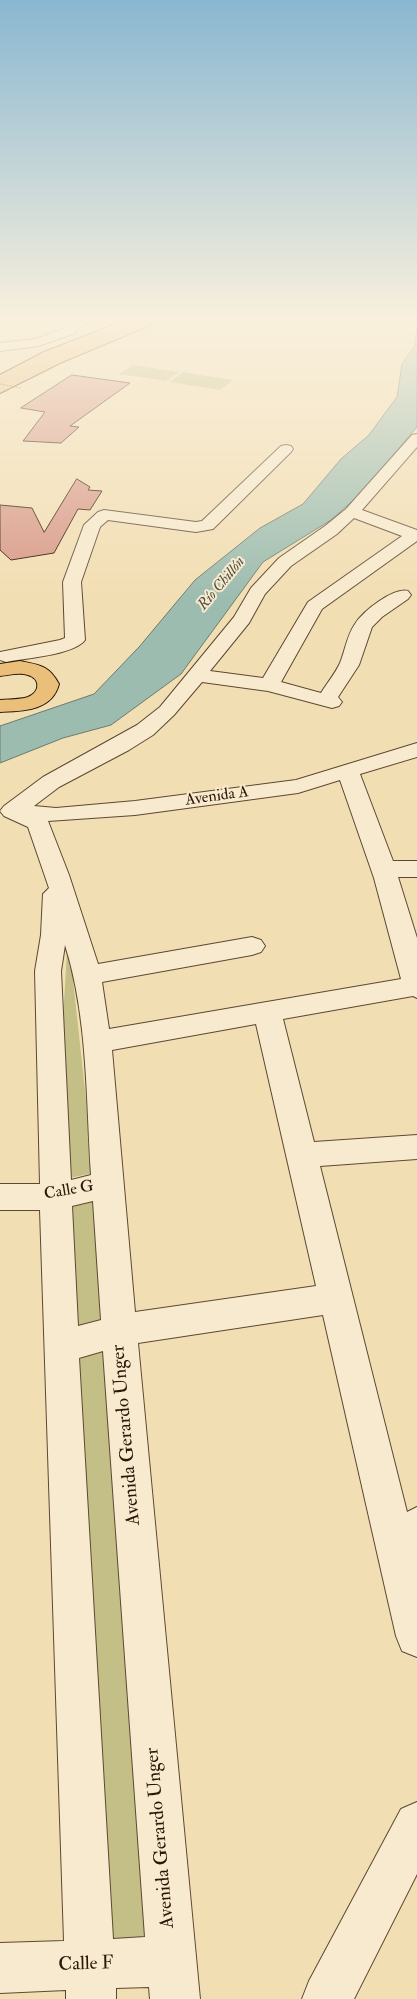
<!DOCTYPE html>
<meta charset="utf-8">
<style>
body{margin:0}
canvas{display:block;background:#f2deb3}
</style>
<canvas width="417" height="1999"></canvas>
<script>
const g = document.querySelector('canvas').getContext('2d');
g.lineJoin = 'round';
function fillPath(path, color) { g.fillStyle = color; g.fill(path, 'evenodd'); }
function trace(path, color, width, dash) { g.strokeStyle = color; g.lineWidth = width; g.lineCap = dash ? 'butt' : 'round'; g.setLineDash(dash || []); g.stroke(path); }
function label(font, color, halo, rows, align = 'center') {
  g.font = font + ' "IM FELL Double Pica",serif'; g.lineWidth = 4; g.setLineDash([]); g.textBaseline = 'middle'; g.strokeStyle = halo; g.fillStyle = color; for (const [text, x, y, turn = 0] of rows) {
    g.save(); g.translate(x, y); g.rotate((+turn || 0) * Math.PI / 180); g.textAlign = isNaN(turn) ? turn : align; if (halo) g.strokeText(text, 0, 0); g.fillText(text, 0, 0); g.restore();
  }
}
const green = new Path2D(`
 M 133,365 L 179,372 L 166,381 L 119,374 Z
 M 183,372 L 233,380 L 220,390 L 170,382 Z
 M 68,934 L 94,1173 L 69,1178 L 62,1036 Z
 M 98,1201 L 149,1949 L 108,1951 L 70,1204 Z`);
const water = new Path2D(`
 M 417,329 L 417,427 L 358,496 L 331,520 L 263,562 L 181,674 L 111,725 L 63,738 L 0,763 L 0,726 L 94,694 L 139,647 L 195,580 L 260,528 L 303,504 L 341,459 L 369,435 L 397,397 L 402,364 L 414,347 Z`);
const building = new Path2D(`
 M 72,375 L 130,383 L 70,426 L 79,427 L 61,443 L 23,441 L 45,412 L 21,408 Z
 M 77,479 L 90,487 L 88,490 L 102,491 L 90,510 L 78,509 L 54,553 L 11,560 L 0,550 L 0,505 L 32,508 L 44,532 Z`);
const minor = new Path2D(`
 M 72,322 L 88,322 L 77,329 L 76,333 L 38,346 L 0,351 L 0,343 L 36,339 L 63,329 L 64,325 Z
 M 417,434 L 417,447 L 362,510 L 417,530 L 417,541 L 322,609 L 281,682 L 321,693 C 327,683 335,674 340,663 C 345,651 347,635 355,624 C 363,611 394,587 408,591 L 411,595 L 408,599 L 382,617 L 372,627 L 359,665 L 338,697 L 342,702 L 339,706 L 332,708 L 268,691 L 202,682 L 174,715 L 153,735 L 129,750 L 59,787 L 34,806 L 56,808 L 135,801 L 296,780 L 417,743 L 417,757 L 360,774 L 393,861 L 417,861 L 417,877 L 398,877 L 417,938 L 417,998 L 413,996 L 283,1019 L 314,1142 L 417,1135 L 417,1159 L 320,1166 L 407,1512 L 417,1507 L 417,1657 L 402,1651 L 396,1636 L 323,1315 L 138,1343 L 200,1999 L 150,1999 L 149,1987 L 116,1988 L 116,1999 L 66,1999 L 66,1990 L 0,1993 L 0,1943 L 64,1941 L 40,1210 L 0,1210 L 0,1184 L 40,1184 L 35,971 L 41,935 L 43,894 L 49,888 L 28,827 L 4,816 L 0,811 L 4,806 L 43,777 L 137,725 L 160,707 L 234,617 L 251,588 L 279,558 L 325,526 L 346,509 L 412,435 ZM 354,518 L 402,536 L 308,602 L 263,678 L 210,671 L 249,623 L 265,594 L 291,566 L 337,534 ZM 340,780 L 374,878 L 401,979 L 109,1029 L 102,982 L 252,955 L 261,952 L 265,946 L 261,940 L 252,937 L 98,964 L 69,875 L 48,821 L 135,815 L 298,793 ZM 65,945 C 88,1018 86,1099 91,1175 L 71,1180 L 61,971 ZM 256,1024 L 316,1286 L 135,1312 L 112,1050 ZM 93,1201 L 101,1320 L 78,1326 L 72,1206 ZM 103,1351 L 145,1937 L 113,1939 L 79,1358 Z
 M 286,445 L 291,446 L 293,449 L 291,452 L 213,529 L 196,532 L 108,520 L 100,527 L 81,582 L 85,640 C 74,655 25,658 6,662 L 0,660 L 0,652 L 60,640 L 65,638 L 63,582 L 84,525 L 98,512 L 104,510 L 196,522 L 202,521 L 281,446 Z
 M 417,1802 L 417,1874 L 354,1999 L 302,1999 L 309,1981 L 401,1809 Z`);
const major = new Path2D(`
 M 137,322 L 153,322 L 151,325 L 62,362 L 0,393 L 0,384 L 52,356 Z
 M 20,661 C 39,665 49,665 59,684 C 52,711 23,711 0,712 L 0,700 C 9,699 19,700 28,697 C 40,692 41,679 28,675 C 19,672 9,675 0,676 L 0,664 Z`);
const highway = new Path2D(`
 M 121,322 L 137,322 L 135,325 L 54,358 L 0,384 L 0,375 L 44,352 Z`);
const pathBridge = new Path2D(`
 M 0,384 L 21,388`);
const farWaternames = [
 ["Río Chillón",222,584,-50]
];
const streetNames = [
 ["Avenida A",217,797,-8],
 ["Calle G",69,1191,-10]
];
const nearStreetnames = [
 ["Avenida Gerardo Unger",127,1435,-95],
 ["Avenida Gerardo Unger",161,1838,-95],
 ["Calle F",86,1965,-2]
];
fillPath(green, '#c3bf87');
fillPath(water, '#9bbcaf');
trace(water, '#6e7a6c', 1);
fillPath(building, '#d89887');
trace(building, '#2b1608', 1);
trace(minor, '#5d4833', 2);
trace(major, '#2b1608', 2);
trace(highway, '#2b1608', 2);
fillPath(minor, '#f7eace');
fillPath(major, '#e9bf7a');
fillPath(highway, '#e9bf7a');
trace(pathBridge, '#2b1608', 1, [0.5, 1]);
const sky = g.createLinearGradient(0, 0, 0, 602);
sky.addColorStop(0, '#89b7d1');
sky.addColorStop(0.53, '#f9f0dd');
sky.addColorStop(1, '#f9f0dd00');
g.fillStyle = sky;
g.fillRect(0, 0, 417, 602);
label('italic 15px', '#525042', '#f7eace', farWaternames);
label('16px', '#2b1608', '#f7eace', streetNames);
label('19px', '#2b1608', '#f7eace', nearStreetnames);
</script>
